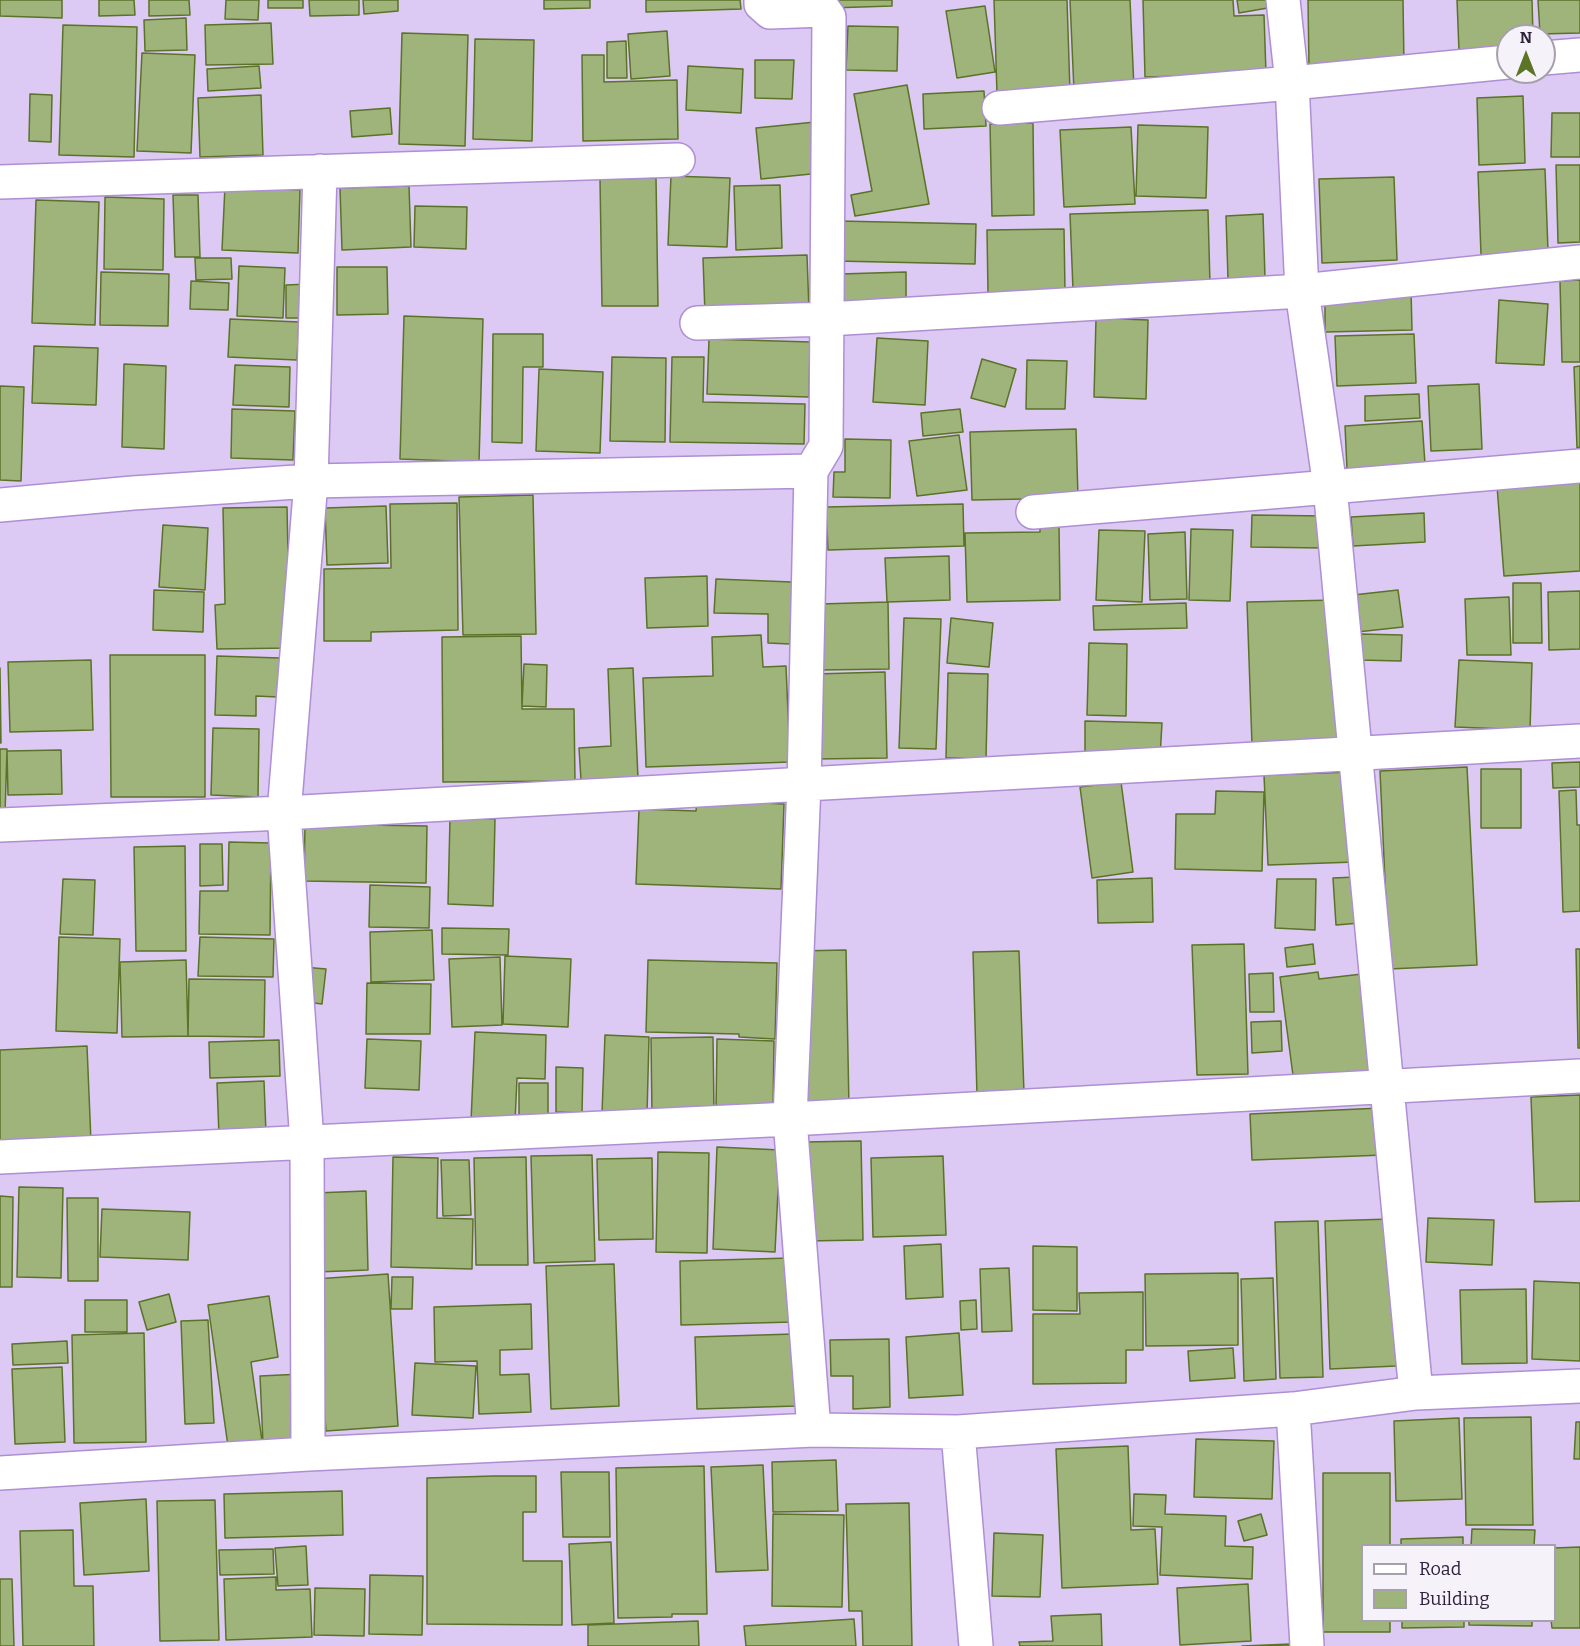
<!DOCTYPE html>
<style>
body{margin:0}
#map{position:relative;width:1580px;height:1646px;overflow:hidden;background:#dcc9f4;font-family:Bitter,serif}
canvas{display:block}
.legend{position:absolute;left:1361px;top:1544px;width:195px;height:78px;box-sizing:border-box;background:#f5f2f9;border:2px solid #a69fae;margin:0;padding:8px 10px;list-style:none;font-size:18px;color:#2f223d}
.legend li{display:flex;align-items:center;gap:12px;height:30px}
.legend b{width:30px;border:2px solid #a69fae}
.north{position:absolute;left:1496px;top:24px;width:60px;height:60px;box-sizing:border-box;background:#f5f2f9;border:2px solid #a69fae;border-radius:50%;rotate:0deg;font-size:16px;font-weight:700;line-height:24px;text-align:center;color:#2f223d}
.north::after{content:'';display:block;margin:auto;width:21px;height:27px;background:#5c7426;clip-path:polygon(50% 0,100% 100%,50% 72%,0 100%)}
</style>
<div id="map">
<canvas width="1580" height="1646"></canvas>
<ul class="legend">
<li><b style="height:8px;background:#fff"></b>Road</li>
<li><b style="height:16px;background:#9fb47a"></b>Building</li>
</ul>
<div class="north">N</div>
</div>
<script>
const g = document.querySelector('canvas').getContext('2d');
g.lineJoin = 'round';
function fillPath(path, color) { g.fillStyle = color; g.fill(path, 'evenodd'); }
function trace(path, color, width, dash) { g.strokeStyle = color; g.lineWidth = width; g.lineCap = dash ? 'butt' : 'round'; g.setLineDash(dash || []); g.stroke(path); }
const building = new Path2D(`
 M 0,0 L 62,0 L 62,18 L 0,16 Z
 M 99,0 L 134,0 L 135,15 L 99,16 Z
 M 149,0 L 189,0 L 190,15 L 149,16 Z
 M 226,0 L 259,0 L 258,20 L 225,19 Z
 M 268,0 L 303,0 L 303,8 L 268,8 Z
 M 309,0 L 359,0 L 359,15 L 310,16 Z
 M 363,0 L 398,0 L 398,11 L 364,14 Z
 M 544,0 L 590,0 L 590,8 L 544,9 Z
 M 646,0 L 740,0 L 741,9 L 646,12 Z
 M 830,0 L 892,0 L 892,6 L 830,8 Z
 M 994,0 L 1067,0 L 1070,92 L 997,94 Z
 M 1070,0 L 1130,0 L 1134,88 L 1074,91 Z
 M 1143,0 L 1233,0 L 1234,16 L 1264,15 L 1266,74 L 1145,77 Z
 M 1237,0 L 1278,0 L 1279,6 L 1239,13 Z
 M 1308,0 L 1403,0 L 1404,65 L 1309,67 Z
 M 1457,0 L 1532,0 L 1533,36 L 1508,36 L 1508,49 L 1459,51 Z
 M 1538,0 L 1580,0 L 1580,33 L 1540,34 Z
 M 985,6 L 995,72 L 957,78 L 946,11 Z
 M 186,18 L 187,50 L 145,51 L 144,20 Z
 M 271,23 L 273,64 L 206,65 L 205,25 Z
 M 63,25 L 137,27 L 134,157 L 59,155 Z
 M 848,26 L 898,27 L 897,71 L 846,70 Z
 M 667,31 L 670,76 L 631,79 L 628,34 Z
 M 402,33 L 468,35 L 465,146 L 399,144 Z
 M 475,39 L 534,40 L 532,141 L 473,139 Z
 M 626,41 L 627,78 L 607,78 L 607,42 Z
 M 142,53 L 195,55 L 191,153 L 137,151 Z
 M 582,55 L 604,55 L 604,82 L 677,80 L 678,139 L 583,141 Z
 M 755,60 L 794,60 L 792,99 L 755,98 Z
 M 259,66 L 261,88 L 208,91 L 207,69 Z
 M 688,66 L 743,69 L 741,113 L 686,110 Z
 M 907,85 L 929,204 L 855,216 L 851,195 L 872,191 L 854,94 Z
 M 984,91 L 986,126 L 924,129 L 923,94 Z
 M 30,94 L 52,95 L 51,142 L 29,141 Z
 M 261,95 L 263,155 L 200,157 L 198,98 Z
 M 1523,96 L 1525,163 L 1479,165 L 1477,98 Z
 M 390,108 L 392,134 L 352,137 L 350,111 Z
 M 1552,113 L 1580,113 L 1580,157 L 1551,157 Z
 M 815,122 L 821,173 L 761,179 L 756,128 Z
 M 1033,123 L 1034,215 L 992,216 L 990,124 Z
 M 1138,125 L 1208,127 L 1206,198 L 1136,196 Z
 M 1131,127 L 1135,204 L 1064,207 L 1060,130 Z
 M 1556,165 L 1580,165 L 1580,242 L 1558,243 Z
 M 1545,169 L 1548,251 L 1481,255 L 1478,172 Z
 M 671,176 L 730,178 L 727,247 L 668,245 Z
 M 1394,177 L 1397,260 L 1322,263 L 1319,179 Z
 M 656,178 L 658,306 L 602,306 L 600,179 Z
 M 780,185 L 782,248 L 736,250 L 734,186 Z
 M 225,186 L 300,190 L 298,253 L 222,250 Z
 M 409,186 L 411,247 L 342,250 L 340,188 Z
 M 173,195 L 198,195 L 200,257 L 175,257 Z
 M 105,197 L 164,199 L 163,270 L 104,269 Z
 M 36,200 L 99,202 L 95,325 L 32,323 Z
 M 415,206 L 467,207 L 466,249 L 414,247 Z
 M 1208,210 L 1210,285 L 1073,290 L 1070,214 Z
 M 1263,214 L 1265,278 L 1228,279 L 1226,216 Z
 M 838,221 L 976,224 L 975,264 L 836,261 Z
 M 1064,229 L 1065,292 L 988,293 L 987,230 Z
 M 807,255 L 809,311 L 705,314 L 703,258 Z
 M 195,258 L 231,258 L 232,279 L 196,280 Z
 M 239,266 L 285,268 L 283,318 L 237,316 Z
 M 337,267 L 387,267 L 388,314 L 337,315 Z
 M 101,272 L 169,274 L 168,326 L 100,325 Z
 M 906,272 L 906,304 L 841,306 L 840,274 Z
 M 1580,280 L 1580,362 L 1562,362 L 1560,281 Z
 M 191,281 L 229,283 L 228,310 L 190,309 Z
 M 309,284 L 309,318 L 286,318 L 286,285 Z
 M 1411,290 L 1412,330 L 1325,332 L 1325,293 Z
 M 1499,300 L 1548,304 L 1544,365 L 1496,363 Z
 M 404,316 L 483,319 L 479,462 L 400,459 Z
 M 1096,318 L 1148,320 L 1146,399 L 1094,397 Z
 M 230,319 L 299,322 L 297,360 L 228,357 Z
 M 493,334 L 543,334 L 543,367 L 523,367 L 522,443 L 492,442 Z
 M 1414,334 L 1416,383 L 1337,386 L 1335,336 Z
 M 877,338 L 928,341 L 925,405 L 873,402 Z
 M 709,339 L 810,342 L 809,397 L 707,394 Z
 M 34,346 L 98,348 L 96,405 L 32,403 Z
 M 612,357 L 666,358 L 665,442 L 610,441 Z
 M 672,357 L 704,357 L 703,402 L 805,404 L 804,444 L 670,442 Z
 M 982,359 L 1016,369 L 1005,407 L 971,398 Z
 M 1027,360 L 1067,361 L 1065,409 L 1026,409 Z
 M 124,364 L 166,366 L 164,449 L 122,447 Z
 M 235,365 L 290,367 L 289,407 L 233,405 Z
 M 1580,366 L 1580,447 L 1577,448 L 1574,367 Z
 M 539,369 L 603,372 L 600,453 L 536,451 Z
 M 1479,384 L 1482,449 L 1431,451 L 1428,386 Z
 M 0,386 L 24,387 L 21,481 L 0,480 Z
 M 1419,394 L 1420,418 L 1365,421 L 1365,396 Z
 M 232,409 L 295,411 L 293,460 L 231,458 Z
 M 960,409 L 963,432 L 923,436 L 921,413 Z
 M 1422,421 L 1425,464 L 1347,469 L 1345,426 Z
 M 1076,429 L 1078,498 L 972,500 L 970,432 Z
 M 959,435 L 967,490 L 917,496 L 909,441 Z
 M 845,439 L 891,440 L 890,498 L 833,497 L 834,472 L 845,472 Z
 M 1580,480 L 1580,571 L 1504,576 L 1497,486 Z
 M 533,495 L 536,634 L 463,635 L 459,497 Z
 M 457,503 L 458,630 L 371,632 L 371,641 L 324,641 L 324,569 L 391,568 L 390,504 Z
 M 963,504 L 964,546 L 828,550 L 826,507 Z
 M 386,506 L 388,563 L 327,565 L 325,508 Z
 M 287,507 L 290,648 L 217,649 L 215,605 L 225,604 L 223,508 Z
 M 1424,513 L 1425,542 L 1353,546 L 1351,517 Z
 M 1252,515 L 1324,516 L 1323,548 L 1251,547 Z
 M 163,525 L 208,528 L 205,590 L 159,587 Z
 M 1040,525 L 1059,525 L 1060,600 L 967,602 L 965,533 L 1040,532 Z
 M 1191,529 L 1233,530 L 1230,601 L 1189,600 Z
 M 1099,530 L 1145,531 L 1142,602 L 1096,600 Z
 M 1185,532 L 1187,599 L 1150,600 L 1148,534 Z
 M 949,556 L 950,600 L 887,602 L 885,558 Z
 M 707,576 L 708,626 L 647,628 L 645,578 Z
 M 716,579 L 792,582 L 790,644 L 768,643 L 768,614 L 714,613 Z
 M 1513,583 L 1541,583 L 1542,643 L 1513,643 Z
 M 154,590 L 204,592 L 203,632 L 153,630 Z
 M 1398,590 L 1403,627 L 1357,632 L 1353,595 Z
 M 1580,591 L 1580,649 L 1549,650 L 1548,592 Z
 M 1509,597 L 1511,655 L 1467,655 L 1465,599 Z
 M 1336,600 L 1341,742 L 1252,745 L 1247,602 Z
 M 888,602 L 889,669 L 821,670 L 820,604 Z
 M 1186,603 L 1187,628 L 1094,630 L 1093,606 Z
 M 904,618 L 941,619 L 936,749 L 899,748 Z
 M 951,618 L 993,623 L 989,667 L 947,663 Z
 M 1360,634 L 1402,635 L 1401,661 L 1359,660 Z
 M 761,635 L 763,667 L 786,666 L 790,762 L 646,767 L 643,678 L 713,676 L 712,637 Z
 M 521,636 L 522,709 L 574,709 L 575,781 L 443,782 L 442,637 Z
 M 1089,643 L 1127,644 L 1126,716 L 1087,715 Z
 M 110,655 L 205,655 L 205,797 L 111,797 Z
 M 217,656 L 280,658 L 278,697 L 256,696 L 256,716 L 215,715 Z
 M 91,660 L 93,730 L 10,732 L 8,662 Z
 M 1459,660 L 1532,663 L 1530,730 L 1455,727 Z
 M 524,664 L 547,665 L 546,707 L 522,706 Z
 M 0,668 L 1,743 L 0,743 Z
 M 633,668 L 638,778 L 581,780 L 579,748 L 611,746 L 608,669 Z
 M 885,672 L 887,758 L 816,759 L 815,674 Z
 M 948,673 L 988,674 L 986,758 L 946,758 Z
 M 1085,721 L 1162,723 L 1160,757 L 1085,755 Z
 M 213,728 L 259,729 L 258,797 L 211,795 Z
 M 0,749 L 7,749 L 5,814 L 0,814 Z
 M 61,750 L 62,794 L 8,795 L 7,751 Z
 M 1580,762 L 1580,787 L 1553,788 L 1552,763 Z
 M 1467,767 L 1477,965 L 1389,969 L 1380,771 Z
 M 1481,769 L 1521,769 L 1521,828 L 1481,828 Z
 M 1352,772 L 1355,862 L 1268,865 L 1264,775 Z
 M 1121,782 L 1133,872 L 1092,878 L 1080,787 Z
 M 1576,790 L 1577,825 L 1580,825 L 1580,911 L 1563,912 L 1559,791 Z
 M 1216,791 L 1264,792 L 1262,871 L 1175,869 L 1176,814 L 1215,814 Z
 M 697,800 L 784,804 L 781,889 L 636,884 L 639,809 L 696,811 Z
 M 450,818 L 495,819 L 493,906 L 448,904 Z
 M 305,824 L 427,826 L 426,883 L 304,881 Z
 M 229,842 L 271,843 L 270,935 L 199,934 L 200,891 L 228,891 Z
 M 200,844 L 222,844 L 223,885 L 200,886 Z
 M 185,846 L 186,951 L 136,951 L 134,847 Z
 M 1357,877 L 1360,923 L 1336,925 L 1333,878 Z
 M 1152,878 L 1153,922 L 1098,923 L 1097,880 Z
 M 63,879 L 95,880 L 93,935 L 60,934 Z
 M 1277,879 L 1316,879 L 1315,930 L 1275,928 Z
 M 370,885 L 430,887 L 429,928 L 369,927 Z
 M 442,928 L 509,929 L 508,955 L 442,954 Z
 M 432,930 L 434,980 L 371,982 L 370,932 Z
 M 59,937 L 120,939 L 117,1033 L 56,1031 Z
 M 200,937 L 274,939 L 273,977 L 198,976 Z
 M 1244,944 L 1248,1074 L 1197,1075 L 1192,945 Z
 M 1313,944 L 1315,964 L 1287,967 L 1285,948 Z
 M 1576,949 L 1580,949 L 1580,1048 L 1578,1048 Z
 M 846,950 L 849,1108 L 800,1109 L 797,951 Z
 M 1019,951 L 1024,1093 L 977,1095 L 973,952 Z
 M 505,956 L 571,959 L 568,1027 L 503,1024 Z
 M 500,957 L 502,1025 L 452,1027 L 449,959 Z
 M 186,960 L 188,1036 L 122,1037 L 120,962 Z
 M 648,960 L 777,963 L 775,1039 L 739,1037 L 739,1034 L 646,1032 Z
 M 303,967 L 326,969 L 322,1004 L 299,1001 Z
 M 1318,972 L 1319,979 L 1362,974 L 1375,1072 L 1294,1083 L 1280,977 Z
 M 1273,973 L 1274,1012 L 1250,1012 L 1249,974 Z
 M 189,979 L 265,980 L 264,1037 L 188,1036 Z
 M 367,983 L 431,984 L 430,1034 L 366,1034 Z
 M 1281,1021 L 1282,1051 L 1252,1053 L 1251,1022 Z
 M 475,1032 L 546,1035 L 545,1079 L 517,1078 L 515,1122 L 471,1121 Z
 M 605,1035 L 649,1037 L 647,1114 L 602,1113 Z
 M 713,1037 L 714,1114 L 652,1115 L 651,1038 Z
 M 367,1039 L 421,1041 L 419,1090 L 365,1088 Z
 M 717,1039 L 774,1041 L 773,1114 L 716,1113 Z
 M 279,1040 L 280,1076 L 210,1078 L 209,1042 Z
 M 87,1046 L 91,1142 L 0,1146 L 0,1050 Z
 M 556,1067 L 583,1068 L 582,1113 L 556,1112 Z
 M 264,1081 L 266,1134 L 219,1136 L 217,1083 Z
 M 519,1083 L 548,1083 L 548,1121 L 519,1120 Z
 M 1580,1095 L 1580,1201 L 1535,1202 L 1531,1097 Z
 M 1381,1108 L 1384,1155 L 1252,1160 L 1250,1114 Z
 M 861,1141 L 863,1240 L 805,1241 L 804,1142 Z
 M 717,1147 L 780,1150 L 775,1252 L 713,1249 Z
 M 658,1152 L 709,1153 L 707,1253 L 656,1252 Z
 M 592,1155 L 595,1261 L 534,1263 L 531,1156 Z
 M 943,1156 L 946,1235 L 873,1237 L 871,1158 Z
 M 393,1157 L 438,1158 L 437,1218 L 473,1219 L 472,1269 L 391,1267 Z
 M 526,1157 L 528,1265 L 476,1265 L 474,1158 Z
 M 652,1158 L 653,1239 L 599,1240 L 597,1159 Z
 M 441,1160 L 469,1160 L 471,1215 L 443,1216 Z
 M 19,1187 L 63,1188 L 61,1278 L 17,1277 Z
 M 366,1191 L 368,1270 L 317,1272 L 315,1193 Z
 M 0,1196 L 13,1197 L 12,1287 L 0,1287 Z
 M 67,1198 L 98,1198 L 98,1281 L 68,1281 Z
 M 102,1209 L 190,1212 L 188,1260 L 100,1257 Z
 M 1428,1218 L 1494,1220 L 1492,1265 L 1426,1262 Z
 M 1391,1219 L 1396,1366 L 1330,1369 L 1325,1221 Z
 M 1318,1221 L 1323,1377 L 1280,1378 L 1275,1222 Z
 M 941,1244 L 943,1297 L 906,1299 L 904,1246 Z
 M 1033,1246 L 1077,1247 L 1077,1311 L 1033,1310 Z
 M 791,1258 L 792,1322 L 681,1325 L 680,1261 Z
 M 614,1264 L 619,1406 L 551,1409 L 546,1266 Z
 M 1009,1268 L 1012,1331 L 982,1332 L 980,1269 Z
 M 1238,1273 L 1238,1345 L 1146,1346 L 1145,1274 Z
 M 388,1274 L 398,1426 L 326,1431 L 315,1279 Z
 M 392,1277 L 413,1277 L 412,1309 L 391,1309 Z
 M 1273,1278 L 1276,1379 L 1244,1381 L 1241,1279 Z
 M 1534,1281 L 1580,1283 L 1580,1361 L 1532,1359 Z
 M 1526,1289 L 1527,1363 L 1462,1364 L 1460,1290 Z
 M 1143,1292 L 1143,1350 L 1126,1350 L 1126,1383 L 1033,1384 L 1033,1314 L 1080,1314 L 1079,1293 Z
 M 169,1294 L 176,1322 L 147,1330 L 139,1302 Z
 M 269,1296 L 278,1357 L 251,1362 L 262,1441 L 228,1446 L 208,1305 Z
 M 85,1300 L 127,1300 L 127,1332 L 85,1332 Z
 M 976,1300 L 977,1329 L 961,1330 L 960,1301 Z
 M 531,1304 L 532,1349 L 500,1350 L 500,1375 L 529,1374 L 531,1412 L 479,1414 L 477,1361 L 435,1362 L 434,1307 Z
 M 208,1320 L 214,1423 L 185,1424 L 181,1321 Z
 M 144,1333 L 146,1442 L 74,1443 L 72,1335 Z
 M 959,1333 L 963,1395 L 909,1398 L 906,1337 Z
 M 794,1334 L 796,1406 L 697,1409 L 695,1337 Z
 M 889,1339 L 890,1407 L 853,1409 L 853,1376 L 831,1376 L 830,1340 Z
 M 67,1341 L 68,1363 L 13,1365 L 12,1344 Z
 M 1233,1348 L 1235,1378 L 1190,1381 L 1188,1351 Z
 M 415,1363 L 476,1366 L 473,1418 L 412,1415 Z
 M 62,1367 L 65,1442 L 15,1444 L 12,1369 Z
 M 302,1374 L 305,1440 L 263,1443 L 260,1376 Z
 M 1531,1417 L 1533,1525 L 1466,1525 L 1464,1418 Z
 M 1459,1418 L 1462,1499 L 1396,1501 L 1394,1421 Z
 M 1576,1422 L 1580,1422 L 1580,1459 L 1574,1459 Z
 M 1196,1439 L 1274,1441 L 1272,1499 L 1194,1497 Z
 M 1128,1446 L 1131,1530 L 1155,1529 L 1158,1584 L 1062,1588 L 1056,1449 Z
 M 836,1460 L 838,1511 L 773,1512 L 772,1462 Z
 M 763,1465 L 768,1570 L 716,1572 L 711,1467 Z
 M 704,1466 L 707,1614 L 672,1614 L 672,1617 L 618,1618 L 616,1468 Z
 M 561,1472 L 609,1472 L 610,1537 L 563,1537 Z
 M 1323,1473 L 1390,1473 L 1390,1546 L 1362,1546 L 1362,1620 L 1390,1620 L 1390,1632 L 1323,1632 Z
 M 494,1476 L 536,1476 L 536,1512 L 523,1512 L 523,1561 L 562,1561 L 562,1625 L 427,1624 L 427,1478 Z
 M 342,1491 L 343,1535 L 225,1538 L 224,1494 Z
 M 1134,1494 L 1166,1495 L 1165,1514 L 1226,1516 L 1225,1546 L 1253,1547 L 1252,1579 L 1160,1575 L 1162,1527 L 1133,1526 Z
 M 146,1499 L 149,1571 L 84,1575 L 80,1503 Z
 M 215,1500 L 219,1640 L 160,1641 L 157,1501 Z
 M 909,1503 L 912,1646 L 863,1646 L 862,1611 L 849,1611 L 846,1504 Z
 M 773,1514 L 844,1515 L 842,1607 L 772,1606 Z
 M 1261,1514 L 1267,1535 L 1244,1541 L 1238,1521 Z
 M 1472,1529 L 1535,1530 L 1534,1546 L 1471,1546 Z
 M 73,1530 L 74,1586 L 93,1586 L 94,1646 L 23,1646 L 20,1531 Z
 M 994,1533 L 1043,1535 L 1040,1597 L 992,1596 Z
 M 1463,1537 L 1463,1546 L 1401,1546 L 1401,1539 Z
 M 611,1542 L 614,1623 L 572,1625 L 569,1544 Z
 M 306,1546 L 308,1585 L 278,1586 L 275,1548 Z
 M 1580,1547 L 1580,1628 L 1552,1628 L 1551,1620 L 1554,1620 L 1554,1548 Z
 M 273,1549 L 274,1574 L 220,1575 L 219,1550 Z
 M 370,1575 L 423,1576 L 422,1635 L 369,1634 Z
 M 276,1577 L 276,1590 L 310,1589 L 312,1637 L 226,1640 L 224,1579 Z
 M 0,1579 L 12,1579 L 14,1646 L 0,1646 Z
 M 1248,1584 L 1251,1641 L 1180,1645 L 1177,1588 Z
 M 315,1588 L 365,1589 L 364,1636 L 314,1635 Z
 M 1101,1614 L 1102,1646 L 1020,1646 L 1019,1642 L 1053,1641 L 1051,1616 Z
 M 854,1619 L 856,1646 L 746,1646 L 744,1626 Z
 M 1402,1620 L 1464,1620 L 1464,1627 L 1402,1628 Z
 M 1469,1620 L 1532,1620 L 1532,1626 L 1469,1625 Z
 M 698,1621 L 699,1646 L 588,1646 L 588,1625 Z
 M 1291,1644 L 1291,1646 L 1242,1646 Z`);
const minor = new Path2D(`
 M 761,0 L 761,4 L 770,12 L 824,10 L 829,17 L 826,446 L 811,471
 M 1283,0 L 1292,83 L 1302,291 L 1330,487 L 1416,1393
 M 1544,58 L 1580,55
 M 999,108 L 1292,83 L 1508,62
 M 0,182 L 678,160
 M 697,323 L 828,319 L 1302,291 L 1580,262
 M 0,505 L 133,493 L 311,481 L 811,471 L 804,785 L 790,1119 L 814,1430
 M 1033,512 L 1580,466
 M 0,825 L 284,813 L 1580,741
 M 0,1157 L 790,1119 L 1580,1076
 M 1293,1409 L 1307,1646
 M 958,1432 L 976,1646
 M 308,1454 L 307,1142 L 284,813 L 311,481 L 320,171
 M 0,1473 L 308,1454 L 814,1430 L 958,1432 L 1293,1409 L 1416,1393 L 1580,1386`);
fillPath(building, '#9fb47a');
trace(building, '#5b7228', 1.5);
trace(minor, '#ae8fd3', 36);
trace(minor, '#fff', 33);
</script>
